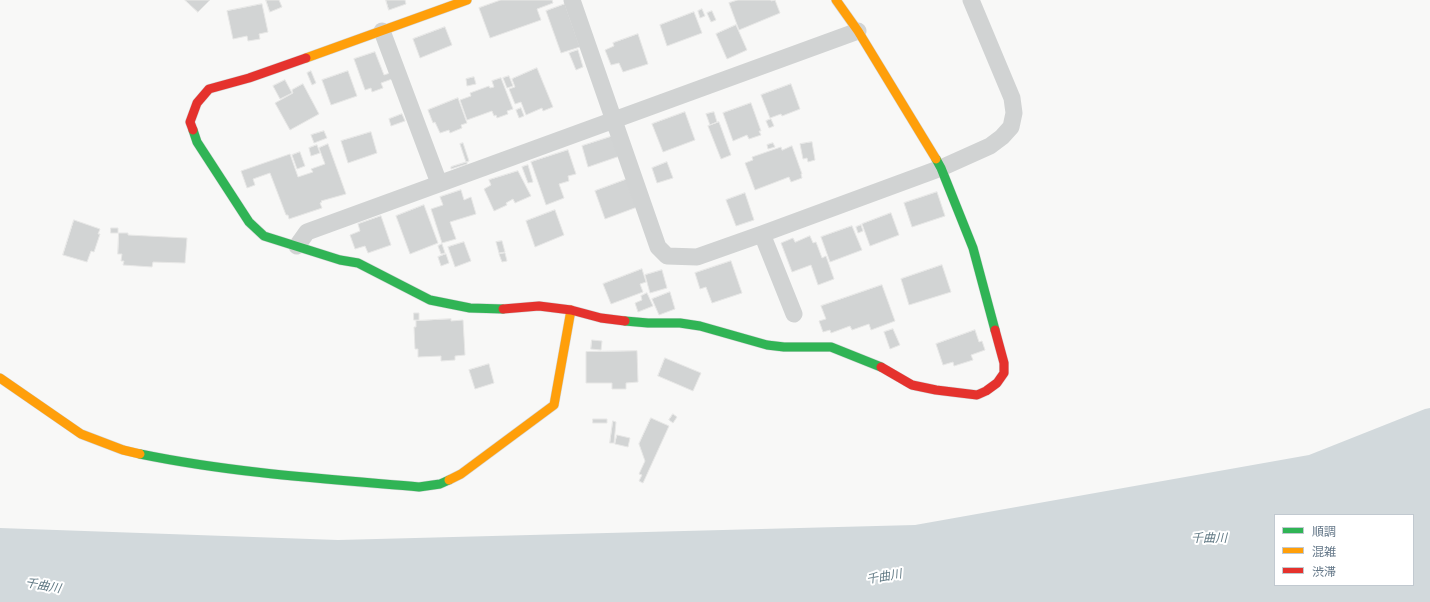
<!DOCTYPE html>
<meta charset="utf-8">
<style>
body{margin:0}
#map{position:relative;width:1430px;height:602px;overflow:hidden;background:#f8f8f7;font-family:Figtree,"Noto Sans JP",sans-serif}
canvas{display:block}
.legend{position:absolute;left:1274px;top:514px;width:140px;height:72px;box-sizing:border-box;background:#fff;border:1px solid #c1c9d0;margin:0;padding:5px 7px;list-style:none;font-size:12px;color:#657889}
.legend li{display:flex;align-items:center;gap:8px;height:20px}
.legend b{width:20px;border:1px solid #c1c9d0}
</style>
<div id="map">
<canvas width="1430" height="602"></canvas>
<ul class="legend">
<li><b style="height:5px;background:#30b455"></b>順調</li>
<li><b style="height:5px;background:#ff9f0a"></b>混雑</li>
<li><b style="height:5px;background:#e5322d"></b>渋滞</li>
</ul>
</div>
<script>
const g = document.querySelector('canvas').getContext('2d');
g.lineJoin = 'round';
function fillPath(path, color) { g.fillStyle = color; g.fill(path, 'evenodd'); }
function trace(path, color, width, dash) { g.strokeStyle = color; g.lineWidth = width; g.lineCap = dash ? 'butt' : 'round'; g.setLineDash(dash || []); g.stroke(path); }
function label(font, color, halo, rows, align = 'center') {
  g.font = font + ' Figtree,"Noto Sans JP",sans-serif'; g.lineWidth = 4; g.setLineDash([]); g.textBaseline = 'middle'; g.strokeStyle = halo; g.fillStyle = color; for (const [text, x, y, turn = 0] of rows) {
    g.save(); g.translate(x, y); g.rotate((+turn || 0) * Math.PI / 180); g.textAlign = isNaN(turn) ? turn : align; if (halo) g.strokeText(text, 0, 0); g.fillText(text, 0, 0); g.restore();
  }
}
const water = new Path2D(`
 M 1430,408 L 1430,602 L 0,602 L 0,528 L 338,540 L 915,525 L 1309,455 L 1425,409 ZM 1275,515 L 1413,515 L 1413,585 L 1275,585 Z`);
const building = new Path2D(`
 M 185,0 L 210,0 L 198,12 Z
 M 266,0 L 279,0 L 282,7 L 270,12 Z
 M 386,0 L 405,0 L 406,4 L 389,10 Z
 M 501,0 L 552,0 L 553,3 L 537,9 L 541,20 L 490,38 L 479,8 Z
 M 738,0 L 771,0 L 771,1 L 775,0 L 780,13 L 739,30 L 729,3 Z
 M 262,4 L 268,32 L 259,34 L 260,39 L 248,41 L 247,36 L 233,39 L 227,11 Z
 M 565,4 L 580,47 L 561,53 L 546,11 Z
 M 702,9 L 705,16 L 700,18 L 698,11 Z
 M 712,11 L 716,20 L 711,22 L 707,13 Z
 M 694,12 L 702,33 L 667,46 L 660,25 Z
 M 736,25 L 747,50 L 727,59 L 716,34 Z
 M 445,27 L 452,45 L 420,58 L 413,39 Z
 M 638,34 L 648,64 L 623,72 L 619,63 L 611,65 L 605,50 L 614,46 L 613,43 Z
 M 578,50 L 583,67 L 576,70 L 569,53 Z
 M 375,52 L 384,75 L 390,73 L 392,79 L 381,83 L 383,88 L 372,92 L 371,88 L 365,90 L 354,59 Z
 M 537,68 L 553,107 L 543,111 L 542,108 L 526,115 L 521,102 L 515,104 L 509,89 L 515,87 L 512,79 Z
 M 311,71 L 316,83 L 312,85 L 307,73 Z
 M 348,71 L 357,96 L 331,105 L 322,80 Z
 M 509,76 L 513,86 L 507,88 L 503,78 Z
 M 474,77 L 476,84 L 467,86 L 466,79 Z
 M 501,78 L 513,109 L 507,111 L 508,114 L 497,118 L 496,115 L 494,116 L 492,111 L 467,120 L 460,100 L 471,96 L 470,93 L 489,86 L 490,88 L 494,87 L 492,81 Z
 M 285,80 L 292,93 L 280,99 L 273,86 Z
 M 303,84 L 319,114 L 290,130 L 275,103 L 293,93 L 292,90 Z
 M 791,84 L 800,109 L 782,116 L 781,114 L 770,118 L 761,95 Z
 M 458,98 L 467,123 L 461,125 L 462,128 L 450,133 L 449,130 L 440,133 L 435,122 L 433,123 L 428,110 Z
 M 751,103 L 761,131 L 759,131 L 761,135 L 749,139 L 747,135 L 733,141 L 723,113 Z
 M 521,108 L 524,116 L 519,118 L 516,110 Z
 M 685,112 L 695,140 L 663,152 L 652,124 Z
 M 714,112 L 717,122 L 710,125 L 706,114 Z
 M 402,114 L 405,121 L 391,126 L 389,119 Z
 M 771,119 L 774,126 L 769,128 L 766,121 Z
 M 719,122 L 731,155 L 721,159 L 708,126 Z
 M 324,131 L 327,138 L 314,143 L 311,135 Z
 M 371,132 L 377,153 L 348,163 L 341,141 Z
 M 613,136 L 620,156 L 588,167 L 582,146 Z
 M 812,142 L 815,160 L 808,162 L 807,158 L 803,159 L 800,144 Z
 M 463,143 L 469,161 L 466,162 L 460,144 Z
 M 773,143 L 775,147 L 768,149 L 767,145 Z
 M 328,144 L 346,194 L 321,201 L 322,202 L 320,203 L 322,208 L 289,219 L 288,215 L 286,215 L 270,173 L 253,179 L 255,185 L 247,188 L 241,171 L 290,154 L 298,177 L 313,172 L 311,169 L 325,164 L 319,148 Z
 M 317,145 L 320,153 L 311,156 L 309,148 Z
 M 792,146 L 802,174 L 801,174 L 802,178 L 791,182 L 789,177 L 755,190 L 745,163 L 753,160 L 752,157 L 781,147 L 782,150 Z
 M 568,150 L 576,174 L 568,176 L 569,181 L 559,184 L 564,198 L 546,205 L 531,162 Z
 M 300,152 L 305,166 L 297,169 L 292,155 Z
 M 467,162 L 467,164 L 451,169 L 451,167 Z
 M 667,162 L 673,178 L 657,183 L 652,168 Z
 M 528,165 L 533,182 L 528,183 L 522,167 Z
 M 518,171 L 531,196 L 515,203 L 513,199 L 506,203 L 507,205 L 494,211 L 484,189 L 491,185 L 489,180 Z
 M 630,178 L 640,206 L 605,219 L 595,191 Z
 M 461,190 L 464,200 L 471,197 L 476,214 L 450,222 L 456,239 L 442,243 L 431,209 L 443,205 L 440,197 Z
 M 937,192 L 945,216 L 912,227 L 904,203 Z
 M 745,193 L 754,220 L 736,226 L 726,200 Z
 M 424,205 L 438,243 L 410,254 L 396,216 Z
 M 555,210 L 564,235 L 535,247 L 526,221 Z
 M 891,213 L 899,235 L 870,246 L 862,224 Z
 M 381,216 L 391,245 L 368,253 L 365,246 L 355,249 L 350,235 L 360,231 L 358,224 Z
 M 74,220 L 100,229 L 98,234 L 100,234 L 94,252 L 91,251 L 87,262 L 63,255 Z
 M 861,225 L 863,231 L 858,233 L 856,227 Z
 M 852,226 L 862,250 L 830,262 L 821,237 Z
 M 111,228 L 118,228 L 118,233 L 111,233 Z
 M 119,233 L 128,233 L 128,235 L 187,238 L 185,263 L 153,262 L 152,267 L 123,265 L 124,261 L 121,261 L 122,254 L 118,254 Z
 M 810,236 L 813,243 L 816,242 L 822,258 L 826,256 L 834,279 L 818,285 L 811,265 L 792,272 L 781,243 L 793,238 L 795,242 Z
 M 502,241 L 505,252 L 499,253 L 496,242 Z
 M 464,242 L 471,261 L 455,267 L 448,247 Z
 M 442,244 L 445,253 L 441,254 L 438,246 Z
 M 505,253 L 507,261 L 502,262 L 499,254 Z
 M 446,254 L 449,263 L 441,266 L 438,257 Z
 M 731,261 L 742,293 L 712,303 L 706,287 L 700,289 L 695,273 Z
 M 942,265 L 951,292 L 909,305 L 901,279 Z
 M 642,269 L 646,282 L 640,284 L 643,292 L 611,304 L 603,284 Z
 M 662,270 L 667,288 L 650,293 L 645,275 Z
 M 882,285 L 895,321 L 871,330 L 869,324 L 852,330 L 850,326 L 831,333 L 830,330 L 823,332 L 819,321 L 826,319 L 821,306 Z
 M 670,292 L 675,309 L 659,315 L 652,299 Z
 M 647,293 L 653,306 L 638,312 L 635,303 L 642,300 L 641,296 Z
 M 414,313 L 419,313 L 419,320 L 414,320 Z
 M 451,319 L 451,321 L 463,320 L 465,355 L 455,356 L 455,360 L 441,361 L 441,356 L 418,357 L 418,349 L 415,349 L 414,327 L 416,327 L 416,321 Z
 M 893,329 L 900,345 L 890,349 L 884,332 Z
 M 975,330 L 979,342 L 982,341 L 985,350 L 971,355 L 973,360 L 954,366 L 953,362 L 943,365 L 936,344 Z
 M 592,340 L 602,341 L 601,350 L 591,349 Z
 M 637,351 L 638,382 L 626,383 L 626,389 L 612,389 L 612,383 L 586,383 L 586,352 Z
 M 665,358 L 701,373 L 693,391 L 658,376 Z
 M 489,364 L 494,383 L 475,389 L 469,370 Z
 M 673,414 L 677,417 L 673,423 L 669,420 Z
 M 651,418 L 669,426 L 643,483 L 639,481 L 642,475 L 639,474 L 645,461 L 639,444 Z
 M 593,419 L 607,419 L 607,423 L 593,423 Z
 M 613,421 L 616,422 L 614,443 L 610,443 Z
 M 617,435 L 630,438 L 628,447 L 615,444 Z`);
const street = new Path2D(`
 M 572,0 L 658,247 L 667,256 L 697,257 L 762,234 L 941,168 L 990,146 L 1002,137 L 1011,127 L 1014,113 L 1012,98 L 971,0
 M 382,31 L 439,183
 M 762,234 L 794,314
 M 297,246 L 307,232 L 858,31`);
const fast = new Path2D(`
 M 193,130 L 197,142 L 249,222 L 264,236 L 340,260 L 358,263 L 430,300 L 470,308 L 503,309
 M 936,159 L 941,168 L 973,248 L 995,330
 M 625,321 L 648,323 L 680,323 L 700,326 L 767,345 L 784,347 L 831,347 L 881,367
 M 140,454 C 232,473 326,479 419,487 L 440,484 L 449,480`);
const slow = new Path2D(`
 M 836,0 L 858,31 L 936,159
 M 306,58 L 467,0
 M 0,378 L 81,434 L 123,450 L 140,454
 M 449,480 L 461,474 L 554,405 L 571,310`);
const jam = new Path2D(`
 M 193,130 L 190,122 L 197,103 L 209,89 L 249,78 L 306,58
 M 503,309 L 539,306 L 571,310 L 601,318 L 625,321
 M 881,367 L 912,385 L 936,390 L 977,395 L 986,391 L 997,383 L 1004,373 L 1004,363 L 995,330`);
const waterNames = [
 ["千曲川",1209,538],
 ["千曲川",884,577,-10],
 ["千曲川",43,586,10]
];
fillPath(water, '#d2d9dc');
fillPath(building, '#d2d4d4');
trace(building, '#e7e7e6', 1);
trace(fast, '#d3d5d6', 10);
trace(slow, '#d3d5d6', 10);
trace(jam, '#d3d5d6', 10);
trace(street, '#d1d3d3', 17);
trace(fast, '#30b455', 9);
trace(slow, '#ff9f0a', 9);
trace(jam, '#e5322d', 9);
label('italic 12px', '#617984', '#fff', waterNames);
</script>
